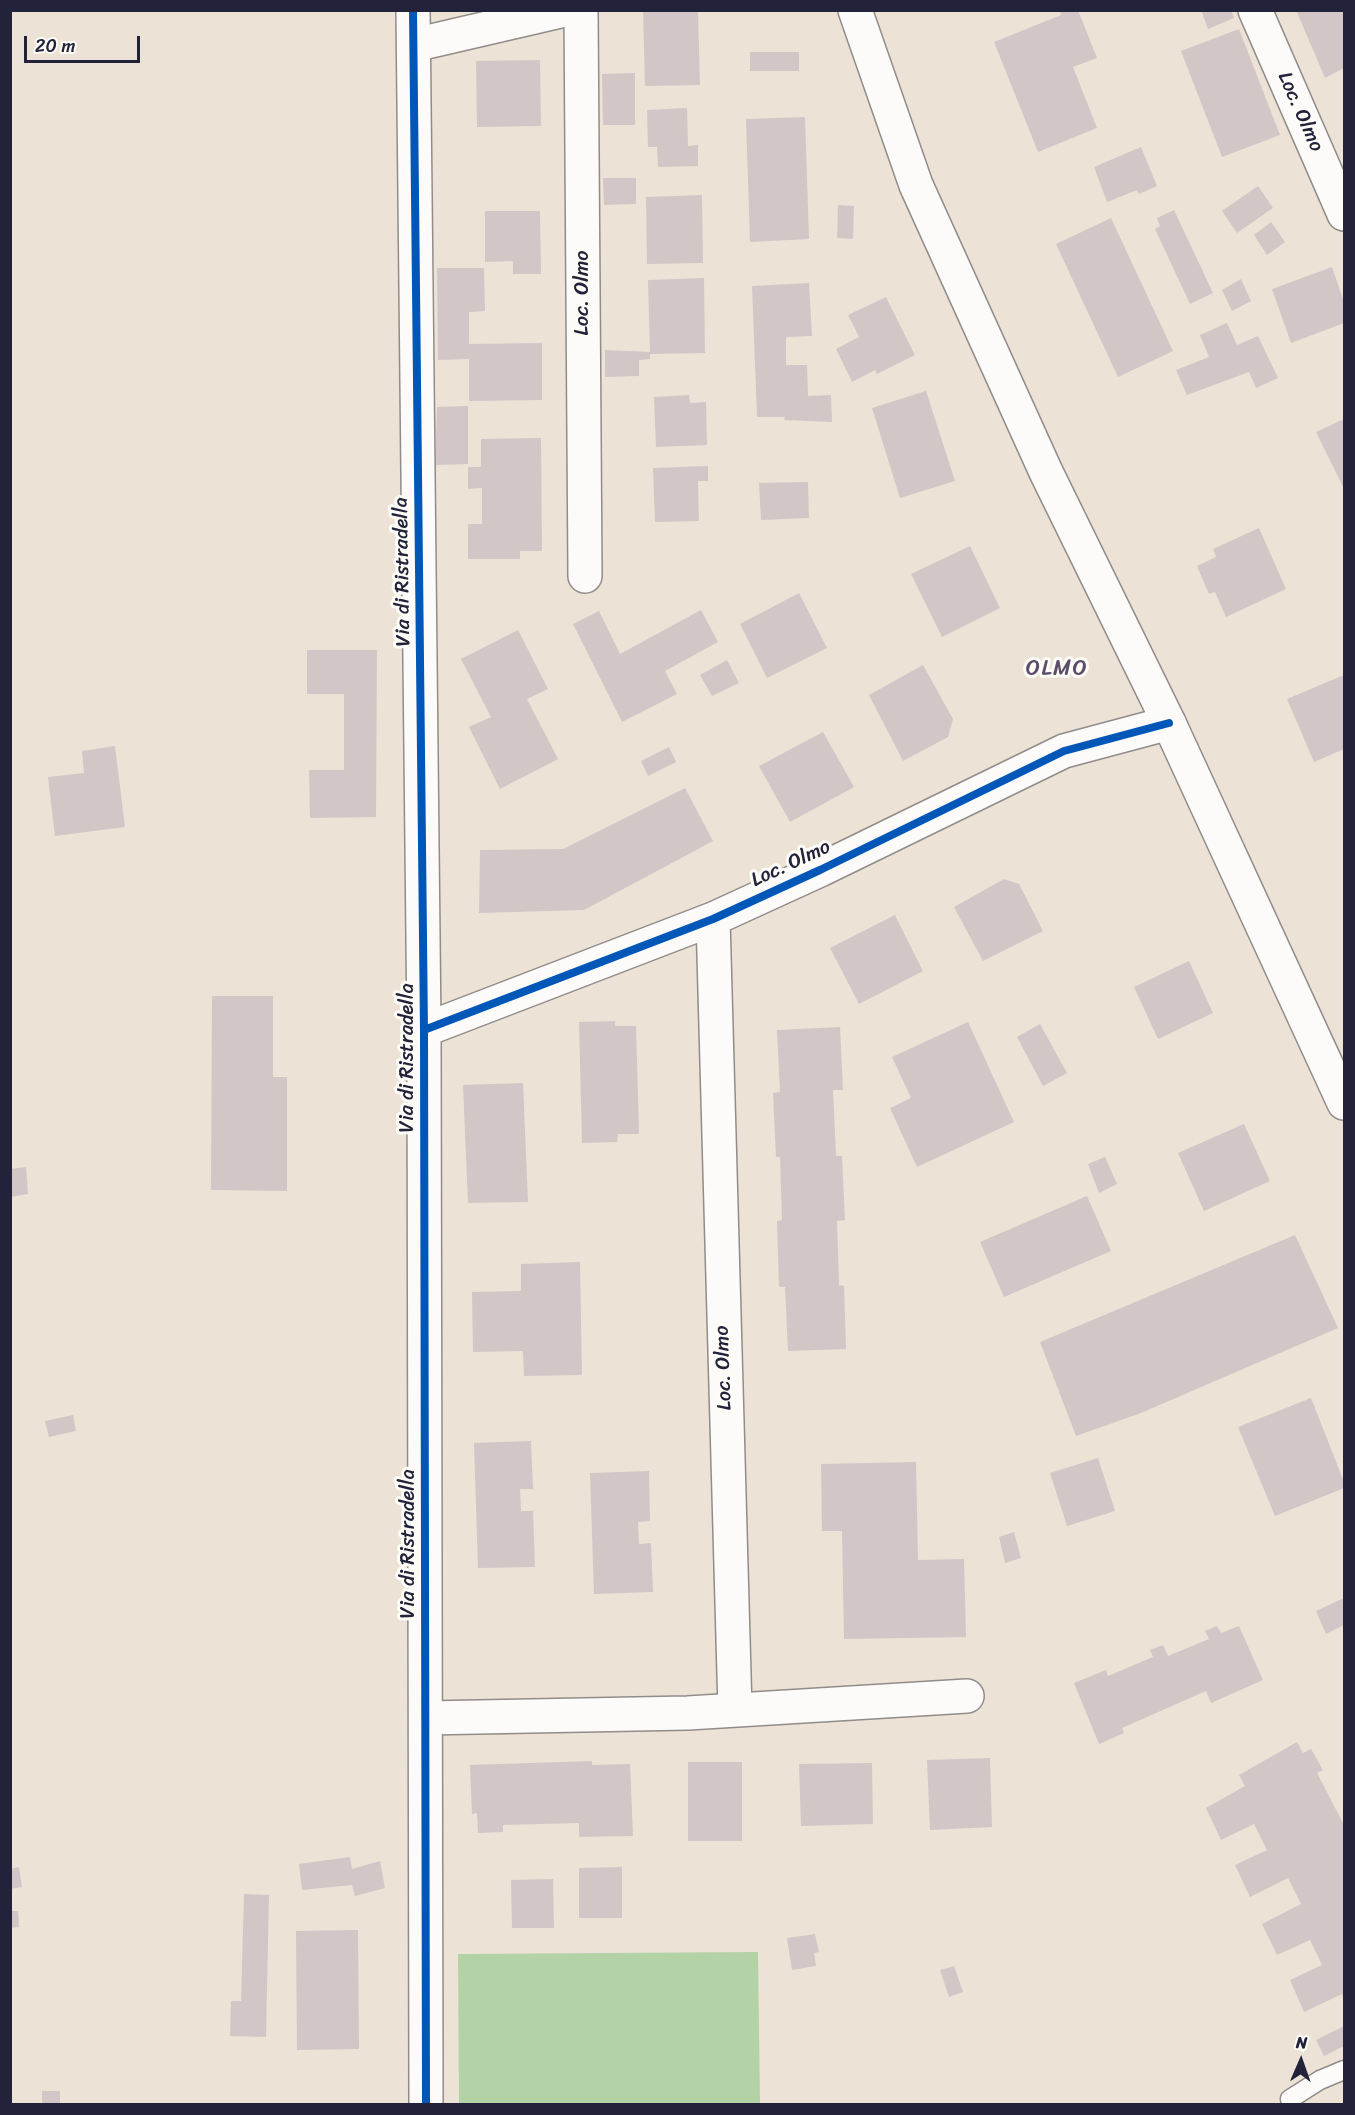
<!DOCTYPE html>
<style>
body{margin:0}
#map{position:relative;width:1355px;height:2115px;overflow:hidden;background:#ece3d6;font-family:Sriracha,sans-serif}
canvas{display:block}
.frame{position:absolute;inset:0;border:12px solid #22223b;pointer-events:none}
.north{position:absolute;left:1271px;top:2031px;width:60px;height:60px;-webkit-text-stroke:4px #fdfcf7;paint-order:stroke;rotate:2deg;font-size:16px;font-weight:700;line-height:24px;text-align:center;color:#22223b}
.north::after{content:'';display:block;margin:auto;width:21px;height:27px;background:#22223b;clip-path:polygon(50% 0,100% 100%,50% 72%,0 100%)}
.scale{position:absolute;left:24px;top:36px;width:116px;height:27px;box-sizing:border-box;border:3px solid #22223b;border-top:0;padding-left:8px;font-size:18px;line-height:21px;white-space:nowrap;color:#22223b;-webkit-text-stroke:4px #fdfcf7;paint-order:stroke}
</style>
<div id="map">
<canvas width="1355" height="2115"></canvas>
<div class="frame"></div>
<div class="north">N</div>
<div class="scale">20 m</div>
</div>
<script>
const g = document.querySelector('canvas').getContext('2d');
g.lineJoin = 'round';
function fillPath(path, color) { g.fillStyle = color; g.fill(path, 'evenodd'); }
function trace(path, color, width, dash) { g.strokeStyle = color; g.lineWidth = width; g.lineCap = dash ? 'butt' : 'round'; g.setLineDash(dash || []); g.stroke(path); }
function label(font, color, halo, rows, align = 'center') {
  g.font = font + ' Sriracha,sans-serif'; g.lineWidth = 6; g.setLineDash([]); g.textBaseline = 'middle'; g.strokeStyle = halo; g.fillStyle = color; for (const [text, x, y, turn = 0] of rows) {
    g.save(); g.translate(x, y); g.rotate((+turn || 0) * Math.PI / 180); g.textAlign = isNaN(turn) ? turn : align; if (halo) g.strokeText(text, 0, 0); g.fillText(text, 0, 0); g.restore();
  }
}
const green = new Path2D(`
 M 758,1952 L 760,2104 L 459,2104 L 458,1954 Z`);
const building = new Path2D(`
 M 643,10 L 698,10 L 700,85 L 645,86 Z
 M 1059,10 L 1078,10 L 1097,58 L 1073,67 L 1097,128 L 1038,152 L 994,42 L 1061,15 Z
 M 1201,10 L 1231,10 L 1234,18 L 1208,29 Z
 M 1296,10 L 1344,10 L 1344,68 L 1325,78 Z
 M 1239,29 L 1280,135 L 1222,157 L 1181,51 Z
 M 750,52 L 799,52 L 799,71 L 750,71 Z
 M 540,60 L 541,126 L 477,127 L 476,61 Z
 M 635,73 L 635,125 L 603,125 L 602,74 Z
 M 687,108 L 688,146 L 698,145 L 698,166 L 658,167 L 657,147 L 648,147 L 647,110 Z
 M 805,117 L 809,239 L 750,242 L 746,119 Z
 M 1141,147 L 1157,186 L 1139,194 L 1137,190 L 1107,202 L 1094,167 Z
 M 603,178 L 636,178 L 636,204 L 604,205 Z
 M 1258,186 L 1273,208 L 1237,233 L 1222,211 Z
 M 702,195 L 703,263 L 647,264 L 646,197 Z
 M 838,205 L 854,206 L 853,239 L 837,238 Z
 M 1174,210 L 1213,293 L 1190,304 L 1155,229 L 1160,226 L 1157,218 Z
 M 485,211 L 540,211 L 541,274 L 513,274 L 513,261 L 485,262 Z
 M 1111,218 L 1173,351 L 1118,377 L 1056,244 Z
 M 1271,222 L 1285,242 L 1267,255 L 1254,235 Z
 M 1332,267 L 1344,302 L 1344,323 L 1291,343 L 1272,289 Z
 M 437,268 L 484,268 L 485,311 L 469,312 L 469,344 L 542,343 L 542,400 L 469,401 L 469,359 L 438,360 Z
 M 704,278 L 705,353 L 650,354 L 650,359 L 639,360 L 639,376 L 605,377 L 605,350 L 650,352 L 648,280 Z
 M 1241,279 L 1251,301 L 1232,311 L 1222,290 Z
 M 809,283 L 812,336 L 786,337 L 786,365 L 807,365 L 808,396 L 831,395 L 832,422 L 784,420 L 785,417 L 757,417 L 752,286 Z
 M 886,297 L 915,355 L 877,374 L 875,370 L 852,382 L 836,349 L 859,337 L 848,315 Z
 M 1227,323 L 1237,345 L 1258,336 L 1278,378 L 1256,388 L 1249,372 L 1187,395 L 1176,370 L 1209,357 L 1200,335 Z
 M 926,391 L 955,481 L 900,498 L 872,408 Z
 M 689,395 L 690,403 L 706,402 L 707,445 L 656,447 L 654,397 Z
 M 468,406 L 468,464 L 435,465 L 437,407 Z
 M 1344,419 L 1344,486 L 1343,487 L 1316,432 Z
 M 541,438 L 542,551 L 520,551 L 520,559 L 468,559 L 468,524 L 482,524 L 482,488 L 468,489 L 468,467 L 481,467 L 481,439 Z
 M 708,466 L 708,481 L 698,481 L 699,521 L 655,522 L 653,468 Z
 M 808,482 L 809,518 L 761,520 L 759,483 Z
 M 1259,528 L 1286,589 L 1226,617 L 1215,592 L 1209,594 L 1197,566 L 1216,557 L 1213,549 Z
 M 970,546 L 1000,608 L 942,637 L 911,574 Z
 M 799,593 L 827,648 L 767,678 L 740,624 Z
 M 701,610 L 718,642 L 665,671 L 677,694 L 622,722 L 573,624 L 599,611 L 620,654 Z
 M 518,630 L 548,689 L 527,699 L 558,759 L 500,789 L 469,727 L 491,717 L 461,659 Z
 M 307,650 L 377,650 L 376,817 L 310,818 L 309,770 L 344,770 L 344,694 L 307,694 Z
 M 727,660 L 739,683 L 712,696 L 700,675 Z
 M 923,665 L 953,719 L 948,737 L 903,761 L 869,695 Z
 M 1344,675 L 1344,749 L 1314,762 L 1287,699 Z
 M 823,732 L 854,787 L 790,822 L 759,766 Z
 M 115,746 L 125,827 L 55,836 L 48,777 L 84,773 L 82,751 Z
 M 669,747 L 676,762 L 648,776 L 641,761 Z
 M 685,788 L 713,841 L 584,910 L 479,913 L 480,850 L 563,849 Z
 M 1004,879 L 1019,884 L 1043,931 L 983,961 L 954,907 Z
 M 895,915 L 923,971 L 859,1004 L 830,948 Z
 M 1189,961 L 1213,1013 L 1158,1039 L 1134,987 Z
 M 212,996 L 273,996 L 273,1077 L 287,1077 L 287,1191 L 211,1190 Z
 M 615,1021 L 615,1026 L 636,1026 L 639,1134 L 618,1134 L 617,1142 L 582,1143 L 579,1022 Z
 M 968,1022 L 1014,1122 L 917,1167 L 890,1108 L 911,1098 L 892,1057 Z
 M 1040,1024 L 1067,1073 L 1043,1086 L 1017,1037 Z
 M 840,1027 L 843,1090 L 833,1090 L 836,1156 L 842,1156 L 845,1220 L 837,1221 L 839,1285 L 844,1286 L 846,1349 L 788,1351 L 785,1287 L 779,1287 L 777,1221 L 782,1220 L 780,1157 L 776,1157 L 773,1093 L 780,1092 L 777,1030 Z
 M 523,1083 L 528,1202 L 468,1203 L 463,1085 Z
 M 1244,1124 L 1270,1181 L 1204,1211 L 1178,1153 Z
 M 1105,1157 L 1117,1184 L 1099,1193 L 1088,1164 Z
 M 26,1167 L 28,1194 L 10,1197 L 10,1169 Z
 M 1087,1196 L 1111,1251 L 1004,1297 L 980,1242 Z
 M 1295,1235 L 1338,1328 L 1141,1413 L 1076,1436 L 1040,1342 Z
 M 580,1262 L 582,1375 L 524,1376 L 523,1351 L 473,1352 L 472,1292 L 521,1291 L 521,1264 Z
 M 1311,1398 L 1344,1482 L 1344,1488 L 1275,1516 L 1238,1427 Z
 M 73,1415 L 76,1431 L 49,1437 L 45,1421 Z
 M 531,1441 L 533,1489 L 520,1489 L 521,1511 L 533,1511 L 535,1567 L 478,1568 L 474,1443 Z
 M 1098,1458 L 1115,1511 L 1067,1526 L 1050,1473 Z
 M 916,1462 L 918,1560 L 964,1559 L 966,1637 L 844,1639 L 842,1531 L 822,1531 L 821,1464 Z
 M 649,1471 L 650,1521 L 638,1522 L 639,1544 L 651,1543 L 653,1592 L 594,1594 L 590,1473 Z
 M 1014,1532 L 1021,1558 L 1005,1563 L 999,1537 Z
 M 1344,1598 L 1344,1625 L 1326,1634 L 1316,1611 Z
 M 1217,1626 L 1221,1633 L 1239,1626 L 1263,1680 L 1211,1703 L 1206,1691 L 1122,1728 L 1124,1733 L 1099,1744 L 1074,1683 L 1106,1670 L 1108,1676 L 1153,1657 L 1150,1650 L 1163,1645 L 1168,1656 L 1209,1639 L 1205,1631 Z
 M 1297,1742 L 1303,1753 L 1311,1749 L 1323,1770 L 1317,1773 L 1344,1825 L 1344,1999 L 1342,1994 L 1304,2012 L 1290,1980 L 1322,1965 L 1310,1940 L 1277,1955 L 1262,1924 L 1301,1904 L 1288,1878 L 1250,1897 L 1235,1865 L 1267,1850 L 1254,1824 L 1221,1840 L 1206,1808 L 1245,1786 L 1239,1775 Z
 M 990,1758 L 992,1827 L 930,1830 L 927,1760 Z
 M 592,1761 L 592,1765 L 630,1764 L 633,1836 L 579,1837 L 579,1823 L 503,1825 L 503,1832 L 478,1833 L 477,1813 L 472,1814 L 470,1765 Z
 M 688,1762 L 742,1762 L 742,1841 L 688,1841 Z
 M 872,1763 L 873,1824 L 801,1826 L 799,1764 Z
 M 350,1857 L 352,1869 L 380,1861 L 385,1888 L 355,1896 L 352,1885 L 302,1890 L 299,1864 Z
 M 19,1867 L 22,1887 L 10,1889 L 10,1869 Z
 M 622,1867 L 622,1918 L 579,1918 L 579,1868 Z
 M 553,1879 L 554,1928 L 512,1928 L 511,1880 Z
 M 244,1894 L 269,1895 L 266,2037 L 230,2036 L 231,2001 L 241,2001 Z
 M 10,1911 L 18,1911 L 19,1927 L 10,1928 Z
 M 358,1930 L 359,2049 L 297,2050 L 296,1931 Z
 M 815,1934 L 819,1952 L 814,1953 L 816,1966 L 792,1970 L 787,1938 Z
 M 954,1966 L 963,1992 L 949,1997 L 940,1970 Z
 M 1344,2026 L 1344,2046 L 1324,2056 L 1316,2040 Z
 M 42,2091 L 60,2091 L 60,2104 L 42,2104 Z`);
const lane = new Path2D(`
 M 1292,2104 L 1290,2099 L 1320,2080 L 1344,2070`);
const street = new Path2D(`
 M 581,10 L 585,576
 M 1255,10 L 1344,214
 M 414,45 L 565,10
 M 713,919 L 735,1710
 M 424,1030 L 713,919 L 820,870 L 1064,751 L 1169,723
 M 426,1718 L 688,1713 L 967,1696`);
const secondary = new Path2D(`
 M 413,10 L 424,1030 L 426,2104`);
const primary = new Path2D(`
 M 855,10 L 916,185 L 1046,472 L 1169,723 L 1344,1103`);
const cycleway = new Path2D(`
 M 413,10 L 424,1030 L 426,2104
 M 424,1030 L 713,919 L 820,870 L 1064,751 L 1169,723`);
const streetNames = [
 ["Loc. Olmo",1300,112,66],
 ["Loc. Olmo",583,293,-90],
 ["Via di Ristradella",403,572,-91],
 ["Loc. Olmo",791,864,-25],
 ["Via di Ristradella",408,1058,-90],
 ["Loc. Olmo",724,1368,-92],
 ["Via di Ristradella",409,1544,-90]
];
const quarterNames = [
 ["OLMO",1057,669]
];
fillPath(green, '#b3d2a5');
fillPath(building, '#d2c6c7');
trace(lane, '#918c8a', 21);
trace(street, '#918c8a', 36);
trace(secondary, '#918c8a', 36);
trace(primary, '#918c8a', 36);
trace(lane, '#fcfbf9', 18);
trace(street, '#fcfbf9', 33);
trace(secondary, '#fcfbf9', 33);
trace(primary, '#fcfbf9', 33);
trace(cycleway, '#0057b8', 8);
label('20px', '#22223b', '#fdfcf7', streetNames);
g.letterSpacing = '1.5px';
label('22px', '#5c4e6b', '#fdfcf7', quarterNames);
g.letterSpacing = '0px';
</script>
